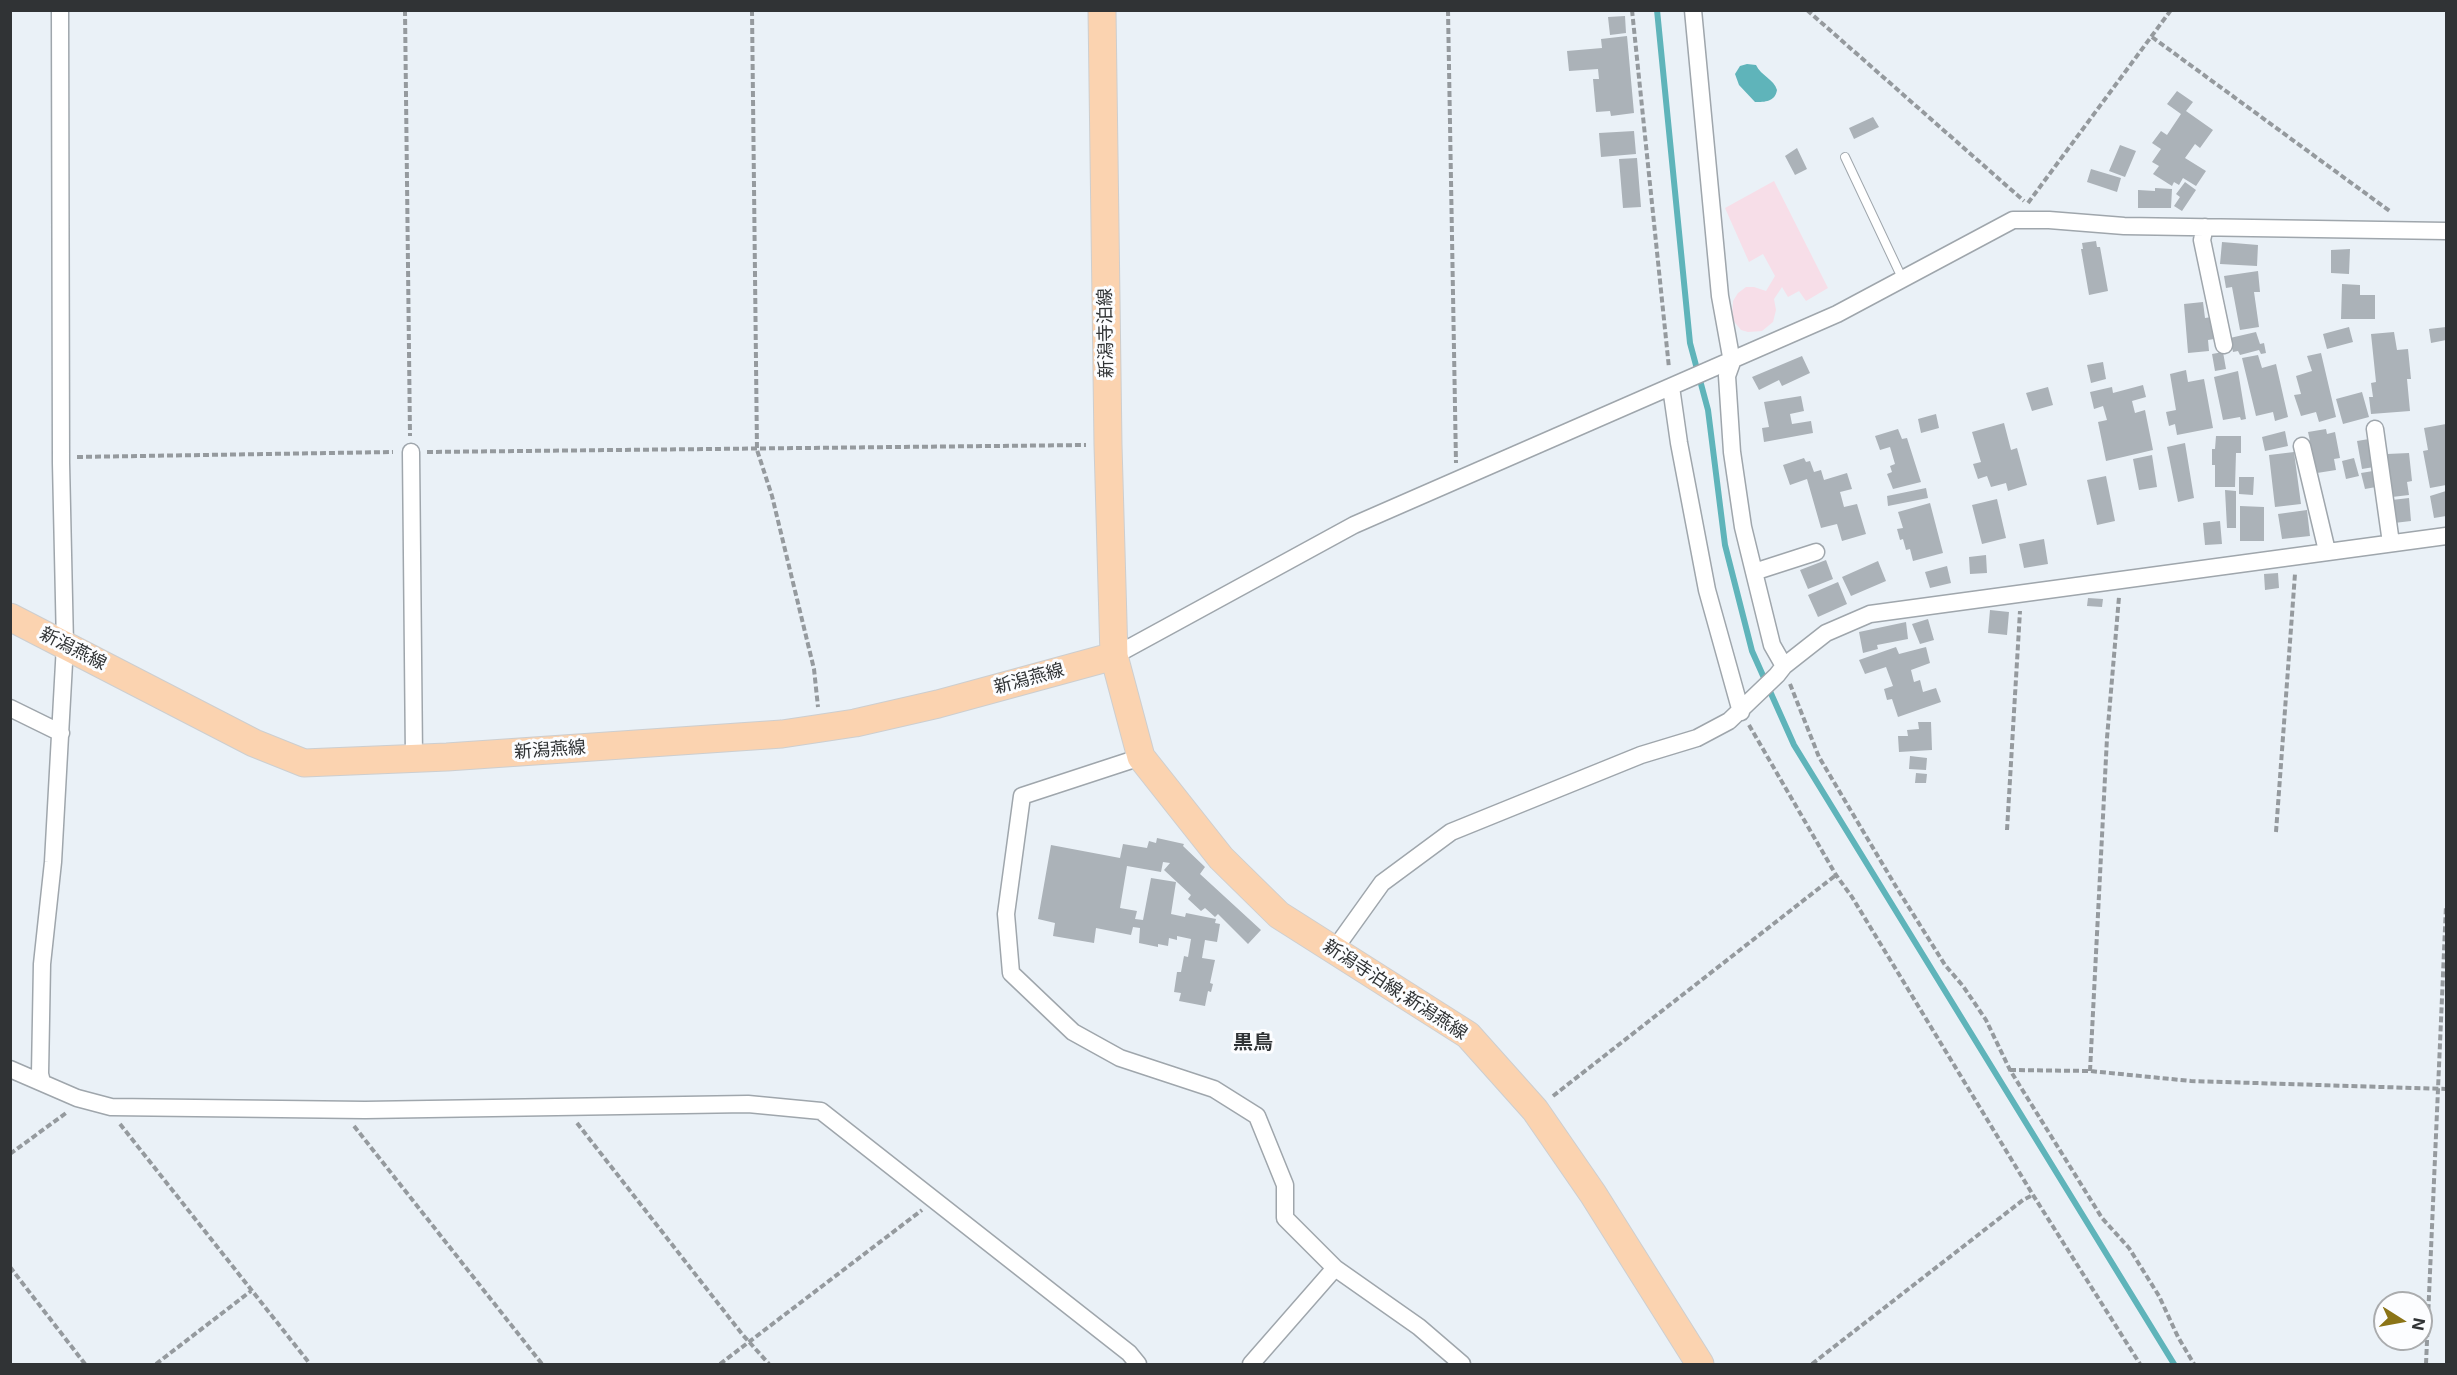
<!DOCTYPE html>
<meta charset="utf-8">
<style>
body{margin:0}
#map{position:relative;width:2457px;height:1375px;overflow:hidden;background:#eaf1f7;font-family:Inter,sans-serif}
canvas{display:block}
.frame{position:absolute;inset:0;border:12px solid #303335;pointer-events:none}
.north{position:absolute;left:2373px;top:1291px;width:60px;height:60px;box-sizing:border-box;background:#fcfdff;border:2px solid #aaacae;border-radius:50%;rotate:101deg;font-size:16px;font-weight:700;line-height:24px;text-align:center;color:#303335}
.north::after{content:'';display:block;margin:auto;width:21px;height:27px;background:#8b7417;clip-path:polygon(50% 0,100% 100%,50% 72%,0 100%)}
</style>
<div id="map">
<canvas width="2457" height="1375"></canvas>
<div class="frame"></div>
<div class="north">N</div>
</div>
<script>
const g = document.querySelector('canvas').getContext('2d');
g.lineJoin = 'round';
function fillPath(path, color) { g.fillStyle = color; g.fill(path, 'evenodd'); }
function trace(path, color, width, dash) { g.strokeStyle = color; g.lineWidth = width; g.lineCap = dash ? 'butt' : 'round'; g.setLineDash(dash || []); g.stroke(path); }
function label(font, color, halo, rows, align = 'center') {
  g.font = font + ' Inter,"Noto Sans JP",sans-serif'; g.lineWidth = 6; g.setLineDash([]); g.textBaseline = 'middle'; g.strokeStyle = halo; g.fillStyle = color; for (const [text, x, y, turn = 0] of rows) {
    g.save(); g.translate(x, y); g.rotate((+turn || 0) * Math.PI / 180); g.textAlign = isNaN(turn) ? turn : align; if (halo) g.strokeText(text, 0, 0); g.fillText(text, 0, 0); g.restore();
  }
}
const education = new Path2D(`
 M 1774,181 L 1828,288 L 1806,301 L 1799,291 L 1788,297 L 1782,287 L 1774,299 L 1776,310 L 1773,322 L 1762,331 L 1748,332 L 1741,330 L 1732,319 L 1733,301 L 1738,293 L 1746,287 L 1754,287 L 1766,291 L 1775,276 L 1763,254 L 1749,262 L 1725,208 Z`);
const water = new Path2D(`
 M 1747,64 L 1756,65 C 1761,76 1774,79 1777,90 C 1775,102 1765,102 1755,102 L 1739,85 L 1735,74 L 1740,66 Z`);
const stream = new Path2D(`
 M 1657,10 L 1690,343 L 1708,410 L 1725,545 L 1752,651 L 1794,745 L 2174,1364`);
const building = new Path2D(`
 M 1625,16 L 1626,33 L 1610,35 L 1608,17 Z
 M 1627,36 L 1634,113 L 1611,116 L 1610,111 L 1596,112 L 1593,79 L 1599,79 L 1598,69 L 1569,71 L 1567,51 L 1602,48 L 1601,39 Z
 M 2177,91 L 2193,102 L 2186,111 L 2213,130 L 2200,148 L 2195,144 L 2185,158 L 2206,171 L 2196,186 L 2183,178 L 2179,185 L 2174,182 L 2172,186 L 2153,174 L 2159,166 L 2152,162 L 2161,149 L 2152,143 L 2161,131 L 2167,135 L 2181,114 L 2167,104 Z
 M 1873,117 L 1879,127 L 1854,139 L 1849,128 Z
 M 1634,131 L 1636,154 L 1601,157 L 1599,133 Z
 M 2120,145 L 2136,151 L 2125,177 L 2109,171 Z
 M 1797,148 L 1807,169 L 1795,175 L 1785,156 Z
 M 1637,158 L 1641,207 L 1623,208 L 1619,159 Z
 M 2091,169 L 2121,178 L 2117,192 L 2087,182 Z
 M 2185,182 L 2196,190 L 2182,211 L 2174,206 L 2180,197 L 2176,194 Z
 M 2155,188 L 2172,189 L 2171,208 L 2138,208 L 2138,190 L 2155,191 Z
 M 2096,241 L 2097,247 L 2100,247 L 2108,291 L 2089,295 L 2081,249 L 2083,249 L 2082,243 Z
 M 2222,242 L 2258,245 L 2257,266 L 2220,264 Z
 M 2350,249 L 2349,274 L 2331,273 L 2331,250 Z
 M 2258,271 L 2260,292 L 2254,292 L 2259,327 L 2240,330 L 2232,287 L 2226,288 L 2224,276 Z
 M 2342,284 L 2360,285 L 2360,295 L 2375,295 L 2375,319 L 2341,319 Z
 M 2203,302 L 2205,318 L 2212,317 L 2214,339 L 2208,340 L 2209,351 L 2188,353 L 2184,304 Z
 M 2349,327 L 2353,342 L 2327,349 L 2323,334 Z
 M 2446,327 L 2446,340 L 2431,343 L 2429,329 Z
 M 2256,332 L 2260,344 L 2264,343 L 2266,353 L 2261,354 L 2259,350 L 2240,355 L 2238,351 L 2233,352 L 2230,338 Z
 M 2394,332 L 2397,350 L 2408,349 L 2411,379 L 2407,379 L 2410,411 L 2371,414 L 2369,397 L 2373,397 L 2371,383 L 2376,382 L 2371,334 Z
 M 2223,352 L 2226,369 L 2215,371 L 2212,354 Z
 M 2321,353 L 2336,417 L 2319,422 L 2316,412 L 2301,416 L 2294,395 L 2301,394 L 2296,376 L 2312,371 L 2307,356 Z
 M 2258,355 L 2262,368 L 2276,364 L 2288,417 L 2275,421 L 2273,412 L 2256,416 L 2242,358 Z
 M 1802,356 L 1810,373 L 1782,386 L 1779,380 L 1759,390 L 1752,377 Z
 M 2103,362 L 2106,379 L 2091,383 L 2087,365 Z
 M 2186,370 L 2188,382 L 2204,379 L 2213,428 L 2177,435 L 2175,424 L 2169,426 L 2166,412 L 2176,410 L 2170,374 Z
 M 2238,371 L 2246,419 L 2241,420 L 2240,417 L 2223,420 L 2214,377 Z
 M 2143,385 L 2146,397 L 2132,401 L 2135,413 L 2145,410 L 2153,450 L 2106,461 L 2098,422 L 2107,420 L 2103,406 L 2094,409 L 2090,392 L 2112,387 L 2113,393 Z
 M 2048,387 L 2053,405 L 2032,411 L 2026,393 Z
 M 2362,392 L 2369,417 L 2343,424 L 2336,399 Z
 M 1801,396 L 1804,411 L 1790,414 L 1792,424 L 1811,421 L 1813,433 L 1764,442 L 1762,428 L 1769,427 L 1764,402 Z
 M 1936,414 L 1939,428 L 1921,433 L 1918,419 Z
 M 2004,423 L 2011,450 L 2017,448 L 2027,485 L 2008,491 L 2006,483 L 1991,487 L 1987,476 L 1978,479 L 1973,464 L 1981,462 L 1972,432 Z
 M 2446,424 L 2446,485 L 2430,488 L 2423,451 L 2428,450 L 2424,428 Z
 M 1898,429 L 1902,439 L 1907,438 L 1921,482 L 1893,489 L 1887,474 L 1892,472 L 1890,466 L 1895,464 L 1890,447 L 1880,450 L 1875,436 Z
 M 2326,429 L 2327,434 L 2335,432 L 2340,458 L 2334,459 L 2336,470 L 2317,473 L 2308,432 Z
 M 2285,431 L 2288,446 L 2265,451 L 2262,437 Z
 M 2216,436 L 2241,436 L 2241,453 L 2236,453 L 2235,487 L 2215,487 L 2215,465 L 2212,465 L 2212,449 L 2215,449 Z
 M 2369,439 L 2374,467 L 2362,469 L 2357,441 Z
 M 2185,443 L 2194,498 L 2178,502 L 2167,447 Z
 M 2294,452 L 2301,504 L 2275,507 L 2269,455 Z
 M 2409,453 L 2412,481 L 2407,482 L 2409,495 L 2392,497 L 2387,454 Z
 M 2152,455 L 2157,487 L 2139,490 L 2133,459 Z
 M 1804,458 L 1806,462 L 1810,461 L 1814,472 L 1821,470 L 1824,480 L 1847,473 L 1852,489 L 1840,492 L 1844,507 L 1857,504 L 1866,534 L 1842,541 L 1837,524 L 1821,528 L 1807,479 L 1790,485 L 1783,465 Z
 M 2354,458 L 2359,476 L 2346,479 L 2342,461 Z
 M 2373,471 L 2376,487 L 2365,489 L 2361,473 Z
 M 2106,476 L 2115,521 L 2097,525 L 2087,480 Z
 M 2239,477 L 2254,477 L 2253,495 L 2239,494 Z
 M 1926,488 L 1928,498 L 1888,506 L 1887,496 Z
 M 2225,490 L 2236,491 L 2236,528 L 2227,528 Z
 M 2446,491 L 2446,516 L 2434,518 L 2430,496 Z
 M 2409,498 L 2411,521 L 2394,523 L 2392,500 Z
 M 1997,499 L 2006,538 L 1982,544 L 1972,505 Z
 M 1930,503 L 1943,553 L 1913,561 L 1910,549 L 1906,550 L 1903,539 L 1900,540 L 1897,529 L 1903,528 L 1898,512 Z
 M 2240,506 L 2264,507 L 2264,541 L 2240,541 Z
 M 2307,510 L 2310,536 L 2282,539 L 2278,514 Z
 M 2220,521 L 2222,544 L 2205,545 L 2203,523 Z
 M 2044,539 L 2048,564 L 2024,568 L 2019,544 Z
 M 1986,555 L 1987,573 L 1970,574 L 1969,557 Z
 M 1826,560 L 1833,579 L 1808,589 L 1800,570 Z
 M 1878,561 L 1886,581 L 1851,596 L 1842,577 Z
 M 1947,566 L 1951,583 L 1930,588 L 1925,572 Z
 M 2278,573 L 2279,588 L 2265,590 L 2264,574 Z
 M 1838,582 L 1847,604 L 1818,617 L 1808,595 Z
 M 2088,598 L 2103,599 L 2102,607 L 2087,606 Z
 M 1990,610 L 2009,612 L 2007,635 L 1988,633 Z
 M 1928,619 L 1934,640 L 1920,644 L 1912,624 Z
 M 1906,622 L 1908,639 L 1877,645 L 1878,649 L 1863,653 L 1859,632 Z
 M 1896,647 L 1899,654 L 1926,647 L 1930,663 L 1911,670 L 1914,682 L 1920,680 L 1923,692 L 1936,688 L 1941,702 L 1898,717 L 1892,699 L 1887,700 L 1884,689 L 1893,686 L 1886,667 L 1865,674 L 1859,660 Z
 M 1918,722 L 1931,722 L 1932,750 L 1899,752 L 1898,736 L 1908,736 L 1907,730 L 1919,729 Z
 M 1910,756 L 1927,758 L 1926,770 L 1909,769 Z
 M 1916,773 L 1927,774 L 1926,783 L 1915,783 Z
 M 1157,838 L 1184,844 L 1183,846 L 1205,867 L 1200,874 L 1261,930 L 1248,944 L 1218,914 L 1215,917 L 1205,908 L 1201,911 L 1188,899 L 1191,895 L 1164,870 L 1170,863 L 1163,862 L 1161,872 L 1127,866 L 1120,908 L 1137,911 L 1135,919 L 1143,920 L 1151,878 L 1176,882 L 1171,914 L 1185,917 L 1186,913 L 1216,919 L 1215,923 L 1220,924 L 1217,942 L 1205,940 L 1202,958 L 1215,960 L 1210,983 L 1213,984 L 1211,992 L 1208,991 L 1205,1006 L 1179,1001 L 1181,993 L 1174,992 L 1177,972 L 1181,972 L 1184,956 L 1188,957 L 1191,939 L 1177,936 L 1177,940 L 1169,938 L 1168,946 L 1158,944 L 1158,947 L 1139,943 L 1140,928 L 1133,927 L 1131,935 L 1096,928 L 1094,943 L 1053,936 L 1055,923 L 1038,919 L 1051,845 L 1120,858 L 1123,844 L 1147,848 L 1149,841 L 1156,843 Z`);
const path = new Path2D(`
 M 405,10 L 410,436
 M 752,10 L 757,450 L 772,496 L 814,669 L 818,707
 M 1448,10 L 1456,463
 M 1632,10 L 1669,368
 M 1807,10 L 2024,201
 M 2152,37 L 2391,212
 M 2028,203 L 2171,10
 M 427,452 L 1086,445
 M 77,457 L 393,452
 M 1790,684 L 1819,757 L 1898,890 L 1945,965 L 1963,986 L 1986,1020 L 2010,1070 L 2102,1218 L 2129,1248 L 2159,1296 L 2178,1337 L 2194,1364
 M 1749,725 L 1836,875 L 1852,897 L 2033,1195 L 2140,1364
 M 2007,830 L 2020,611
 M 2276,832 L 2295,574
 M 2010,1070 L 2090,1071 L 2191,1081 L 2446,1089
 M 2090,1071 L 2107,738 L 2119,597
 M 1553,1096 L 1836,875
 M 577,1123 L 742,1334 L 769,1364
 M 120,1124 L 310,1364
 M 354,1126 L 542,1364
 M 10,1154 L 66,1113
 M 10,1267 L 85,1364
 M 156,1364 L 251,1291
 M 720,1364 L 922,1210
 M 1812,1364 L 2023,1200 L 2033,1195
 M 2426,1364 L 2446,906`);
const lane = new Path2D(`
 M 1845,157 L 1903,280`);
const street = new Path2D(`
 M 1693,10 L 1720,296 L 1732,362 L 1727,376 L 1732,452 L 1743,527 L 1754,572
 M 2205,227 L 2202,240 L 2224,345
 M 1671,387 L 1679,443 L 1707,590 L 1741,712
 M 2375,429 L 2391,543
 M 2302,446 L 2327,551
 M 411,452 L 414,758
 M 1114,656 L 1354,525 L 1837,314 L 2013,220 L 2049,220 L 2124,226 L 2446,231
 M 1784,666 L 1772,645 L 1754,572 L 1816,552
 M 10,708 L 61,733
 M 1141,757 L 1022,796 L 1006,914 L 1011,973 L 1073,1032 L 1120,1058 L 1214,1089 L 1257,1116 L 1285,1185 L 1285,1218 L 1335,1268 L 1419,1327 L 1462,1364
 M 1334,950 L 1382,883 L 1451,832 L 1641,755 L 1697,738 L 1729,721 L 1777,675 L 1784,666 L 1826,633 L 1870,614 L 2446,536
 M 10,1069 L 77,1098 L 111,1107 L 365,1110 L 748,1104 L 821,1111 L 1129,1353 L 1138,1364
 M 42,1082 L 40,1074 L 42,964 L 53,862 L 65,645 L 61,463 L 60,10
 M 1251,1364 L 1335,1268`);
const primary = new Path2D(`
 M 1102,10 L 1108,445 L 1114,656 L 1141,757 L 1221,858 L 1279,915 L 1468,1035 L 1535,1110 L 1593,1194 L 1700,1364
 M 10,617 L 254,743 L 304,763 L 447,757 L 782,734 L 855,723 L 938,704 L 1114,656`);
const streetNames = [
 ["新潟寺泊線",1106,333,-91],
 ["新潟燕線",73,649,27],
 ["新潟燕線",1029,679,-15],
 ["新潟燕線",550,750,-4],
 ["新潟寺泊線;新潟燕線",1395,990,33]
];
const neighbourhoodNames = [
 ["黒鳥",1253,1043]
];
fillPath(education, '#f7dee8');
fillPath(water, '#5fb4ba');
trace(stream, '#5fb4ba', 6);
fillPath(building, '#abb2b8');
trace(lane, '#9fa6ac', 10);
trace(street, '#9fa6ac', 19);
trace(primary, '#cdcecf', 29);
trace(path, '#959a9e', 4, [6, 3]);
trace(lane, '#fff', 8);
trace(street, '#fff', 16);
trace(primary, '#fbd3b0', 27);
label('18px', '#303335', '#fcfdff', streetNames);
label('bold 20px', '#303335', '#fcfdff', neighbourhoodNames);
</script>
